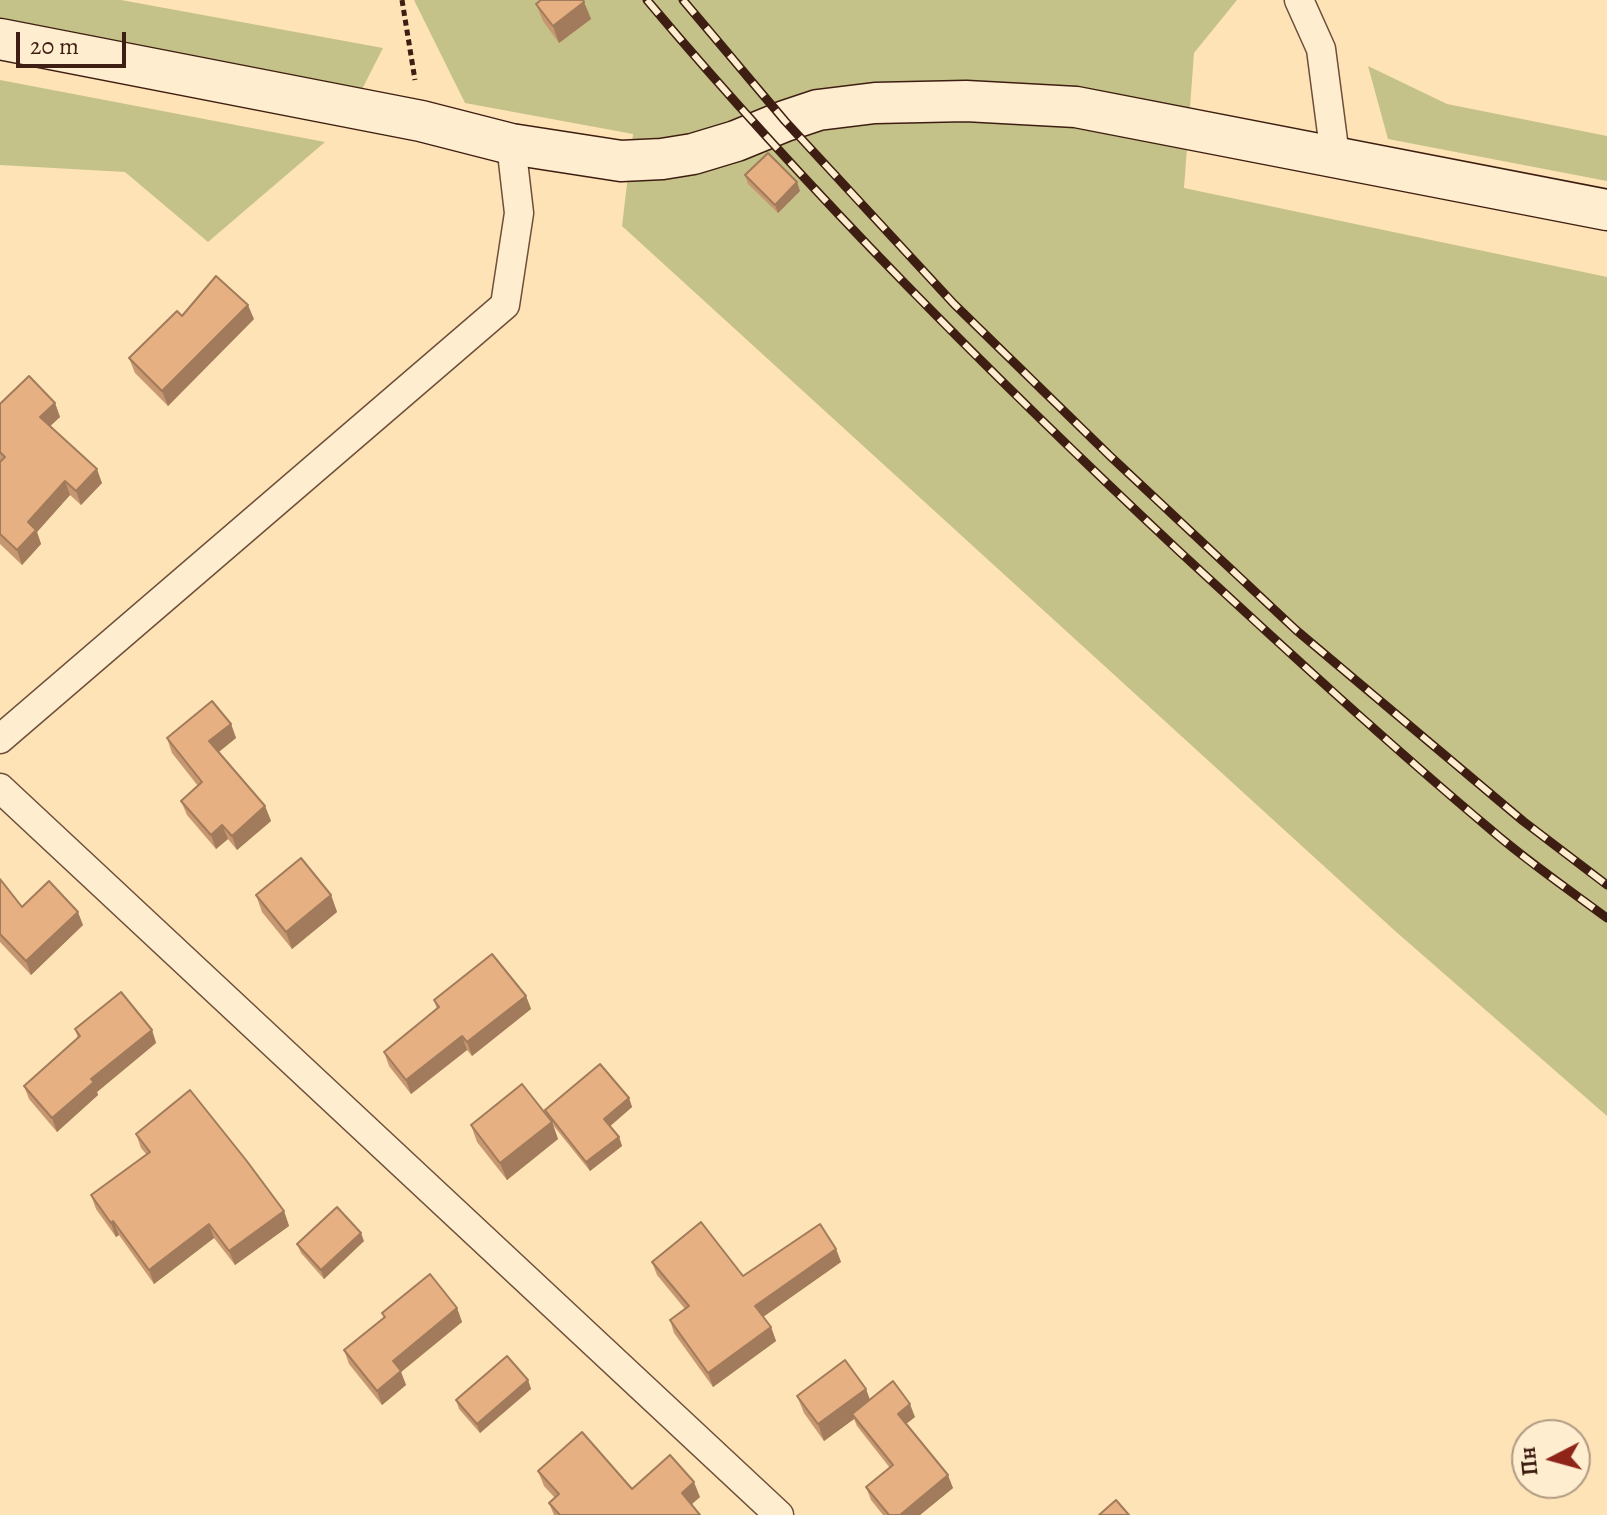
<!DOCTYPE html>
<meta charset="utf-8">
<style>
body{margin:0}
#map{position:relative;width:1607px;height:1515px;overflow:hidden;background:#fde3b5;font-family:Alegreya,serif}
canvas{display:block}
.north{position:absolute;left:1511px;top:1419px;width:80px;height:80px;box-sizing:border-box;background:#feedcf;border:2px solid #b19a83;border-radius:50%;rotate:264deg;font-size:22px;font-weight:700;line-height:32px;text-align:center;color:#3e1e12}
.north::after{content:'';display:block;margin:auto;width:28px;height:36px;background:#8f2418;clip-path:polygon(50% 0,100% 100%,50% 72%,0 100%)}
.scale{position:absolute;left:16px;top:32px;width:110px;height:36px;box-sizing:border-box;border:4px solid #3e1e12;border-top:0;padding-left:10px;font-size:24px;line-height:28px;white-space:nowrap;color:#3e1e12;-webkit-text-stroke:6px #feedcf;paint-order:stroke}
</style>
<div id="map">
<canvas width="1607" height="1515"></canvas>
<div class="north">Пн</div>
<div class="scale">20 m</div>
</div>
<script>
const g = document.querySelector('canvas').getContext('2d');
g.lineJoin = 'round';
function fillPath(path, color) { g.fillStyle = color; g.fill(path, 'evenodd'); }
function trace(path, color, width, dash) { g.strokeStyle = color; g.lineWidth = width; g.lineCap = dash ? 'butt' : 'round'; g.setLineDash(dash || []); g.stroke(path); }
const green = new Path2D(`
 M 0,0 L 121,0 L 383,48 L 353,107 L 0,39 Z
 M 414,0 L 1237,0 L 1194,53 L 1184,188 L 1607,277 L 1607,1116 L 1394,930 L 622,226 L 633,134 L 465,103 Z
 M 1368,66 L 1447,104 L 1607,136 L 1607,181 L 1388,139 Z
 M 0,80 L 325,142 L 208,242 L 125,172 L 0,165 Z`);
const path = new Path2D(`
 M 402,0 L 415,80`);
const minor = new Path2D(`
 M 1299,0 L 1321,49 L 1335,156
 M 0,739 L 505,305 L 519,213 L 511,144
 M 0,788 L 779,1515`);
const secondary = new Path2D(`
 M 0,39 L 421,121 L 511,144 L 621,161 L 662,159 L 693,154 L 736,141 L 785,121 L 818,110 L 875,103 L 966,101 L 1076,107 L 1607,210`);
const rail = new Path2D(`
 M 647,0 C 812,196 994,378 1181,553 C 1282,646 1384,740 1490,829 C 1527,861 1568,889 1607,918
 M 683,0 L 785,121 L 954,304 L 1110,456 L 1296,630 L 1523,821 L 1607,885`);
const wall = new Path2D(`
 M 584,2 L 591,19 L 559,43 L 543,21 L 536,4 Z
 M 745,175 L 800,191 L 778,213 L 748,184 Z
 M 182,316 L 254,319 L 168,406 L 135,373 L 129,358 Z
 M 55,403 L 60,417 L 50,426 L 102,483 L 81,505 L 70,495 L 37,532 L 41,544 L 22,565 L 0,544 L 0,404 Z
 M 231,724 L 236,738 L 218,752 L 265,806 L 271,821 L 237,850 L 228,839 L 216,849 L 187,815 L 181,801 L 198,786 L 172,753 L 167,738 Z
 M 0,879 L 22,907 L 83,925 L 31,975 L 0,942 Z
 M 256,895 L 331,895 L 337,912 L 292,949 L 262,912 Z
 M 526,996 L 531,1009 L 472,1056 L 467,1050 L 411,1094 L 389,1066 L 384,1052 L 437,1009 L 434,1000 Z
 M 75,1029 L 152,1030 L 156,1043 L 97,1092 L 98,1095 L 57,1132 L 29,1099 L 24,1086 L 78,1038 Z
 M 629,1098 L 632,1107 L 610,1126 L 619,1137 L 622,1146 L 590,1171 L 553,1125 L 558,1139 L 507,1180 L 477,1142 L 471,1125 L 547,1115 L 545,1110 Z
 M 136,1134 L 284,1211 L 289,1226 L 235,1265 L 214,1238 L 154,1284 L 119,1235 L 116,1237 L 96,1209 L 91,1195 L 147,1155 L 141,1148 Z
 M 364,1241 L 324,1279 L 301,1253 L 297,1244 Z
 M 836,1249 L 841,1262 L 763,1317 L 771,1327 L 776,1341 L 713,1387 L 674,1333 L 670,1320 L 685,1309 L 657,1275 L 652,1262 L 743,1276 Z
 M 457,1308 L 462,1322 L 401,1372 L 406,1385 L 382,1405 L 349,1364 L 344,1350 L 384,1318 L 382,1313 Z
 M 528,1380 L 531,1389 L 480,1433 L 459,1409 L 456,1400 Z
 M 866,1389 L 870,1400 L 915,1417 L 906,1424 L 953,1488 L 920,1515 L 883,1515 L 871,1500 L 866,1487 L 890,1468 L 857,1426 L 854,1419 L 824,1441 L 804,1413 L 797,1396 Z
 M 538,1471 L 632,1489 L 700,1497 L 691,1505 L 700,1515 L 554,1515 L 549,1503 L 555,1498 L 544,1486 Z`);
const shadedWall = new Path2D(`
 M 584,2 L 591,19 L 559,43 L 553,26 Z
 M 797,182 L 800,191 L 778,213 L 775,205 Z
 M 248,305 L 254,319 L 168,406 L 162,391 Z
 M 55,403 L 60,417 L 45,431 L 40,417 Z
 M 97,469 L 102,483 L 81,505 L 76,491 Z
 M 65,481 L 70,495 L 37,532 L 41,544 L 22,565 L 17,550 L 28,522 Z
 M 231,724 L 236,738 L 214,756 L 209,741 Z
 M 265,806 L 271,821 L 237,850 L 232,836 Z
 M 222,825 L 228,839 L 216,849 L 211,835 Z
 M 331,895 L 337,912 L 292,949 L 286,932 Z
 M 78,912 L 83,925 L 31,975 L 26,961 Z
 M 526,996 L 531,1009 L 472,1056 L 467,1042 Z
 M 152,1030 L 156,1043 L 97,1092 L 98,1095 L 57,1132 L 52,1118 L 91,1079 Z
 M 462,1036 L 467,1050 L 411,1094 L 406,1080 Z
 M 629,1098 L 632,1107 L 608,1128 L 604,1119 Z
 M 552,1122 L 558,1139 L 507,1180 L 500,1163 Z
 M 619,1137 L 622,1146 L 590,1171 L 586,1162 Z
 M 284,1211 L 289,1226 L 235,1265 L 229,1251 Z
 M 113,1221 L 119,1235 L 116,1237 L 111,1223 Z
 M 209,1224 L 214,1238 L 154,1284 L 149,1270 Z
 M 361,1233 L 364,1241 L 324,1279 L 321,1270 Z
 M 836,1249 L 841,1262 L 760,1319 L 755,1306 Z
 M 457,1308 L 462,1322 L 401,1372 L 406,1385 L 382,1405 L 377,1391 L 393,1361 Z
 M 771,1327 L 776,1341 L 713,1387 L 708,1373 Z
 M 528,1380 L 531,1389 L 480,1433 L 477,1424 Z
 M 866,1389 L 872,1406 L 852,1414 L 854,1419 L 824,1441 L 818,1424 Z
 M 910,1404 L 915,1417 L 902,1427 L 898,1414 Z
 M 948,1475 L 953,1488 L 920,1515 L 900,1515 Z
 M 694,1482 L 700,1497 L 687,1508 L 682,1493 Z`);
const building = new Path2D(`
 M 541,0 L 583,0 L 584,2 L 553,26 L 536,4 Z
 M 768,153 L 797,182 L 775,205 L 745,175 Z
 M 216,276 L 248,305 L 162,391 L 129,358 L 177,311 L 182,316 Z
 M 29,376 L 55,403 L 40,417 L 97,469 L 76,491 L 65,481 L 28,522 L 36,530 L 17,550 L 0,534 L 0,462 L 5,457 L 0,452 L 0,404 Z
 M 212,701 L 231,724 L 209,741 L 265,806 L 232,836 L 222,825 L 211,835 L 181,801 L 202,782 L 167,738 Z
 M 301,858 L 331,895 L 286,932 L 256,895 Z
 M 0,879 L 22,907 L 49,881 L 78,912 L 26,961 L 0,934 Z
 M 492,954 L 526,996 L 467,1042 L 462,1036 L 406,1080 L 384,1052 L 439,1007 L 434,1000 Z
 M 121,992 L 152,1030 L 91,1079 L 94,1082 L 52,1118 L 24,1086 L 80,1036 L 75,1029 Z
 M 600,1064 L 629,1098 L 604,1119 L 619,1137 L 586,1162 L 545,1110 Z
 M 522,1084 L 552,1122 L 500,1163 L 471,1125 Z
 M 190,1090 L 246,1160 L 284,1211 L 229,1251 L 209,1224 L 149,1270 L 113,1221 L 111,1223 L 91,1195 L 150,1152 L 136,1134 Z
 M 337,1207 L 361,1233 L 321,1270 L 297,1244 Z
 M 701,1222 L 743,1276 L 820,1224 L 836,1249 L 755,1306 L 771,1327 L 708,1373 L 670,1320 L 689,1306 L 652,1262 Z
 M 430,1274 L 457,1308 L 393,1361 L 401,1371 L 377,1391 L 344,1350 L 385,1317 L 382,1313 Z
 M 507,1356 L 528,1380 L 477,1424 L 456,1400 Z
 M 845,1360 L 866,1389 L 818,1424 L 797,1396 Z
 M 893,1381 L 910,1404 L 898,1414 L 948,1475 L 900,1515 L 889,1515 L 866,1487 L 893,1465 L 852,1414 Z
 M 582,1432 L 632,1489 L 670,1455 L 694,1482 L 682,1493 L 700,1515 L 560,1515 L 549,1503 L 559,1494 L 538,1471 Z
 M 1116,1500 L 1129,1515 L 1099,1515 Z`);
fillPath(green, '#c5c289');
trace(minor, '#6e4f3b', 31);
trace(secondary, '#3e1e12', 43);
trace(path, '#3e1e12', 5, [6, 4]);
trace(minor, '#feedcf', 28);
trace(secondary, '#feedcf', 40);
trace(rail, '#3e1e12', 9);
trace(rail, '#feedcf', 6, [18]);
fillPath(wall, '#c69770');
fillPath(shadedWall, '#a17b5b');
fillPath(building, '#e6b082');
trace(building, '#a17b5b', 2);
</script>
